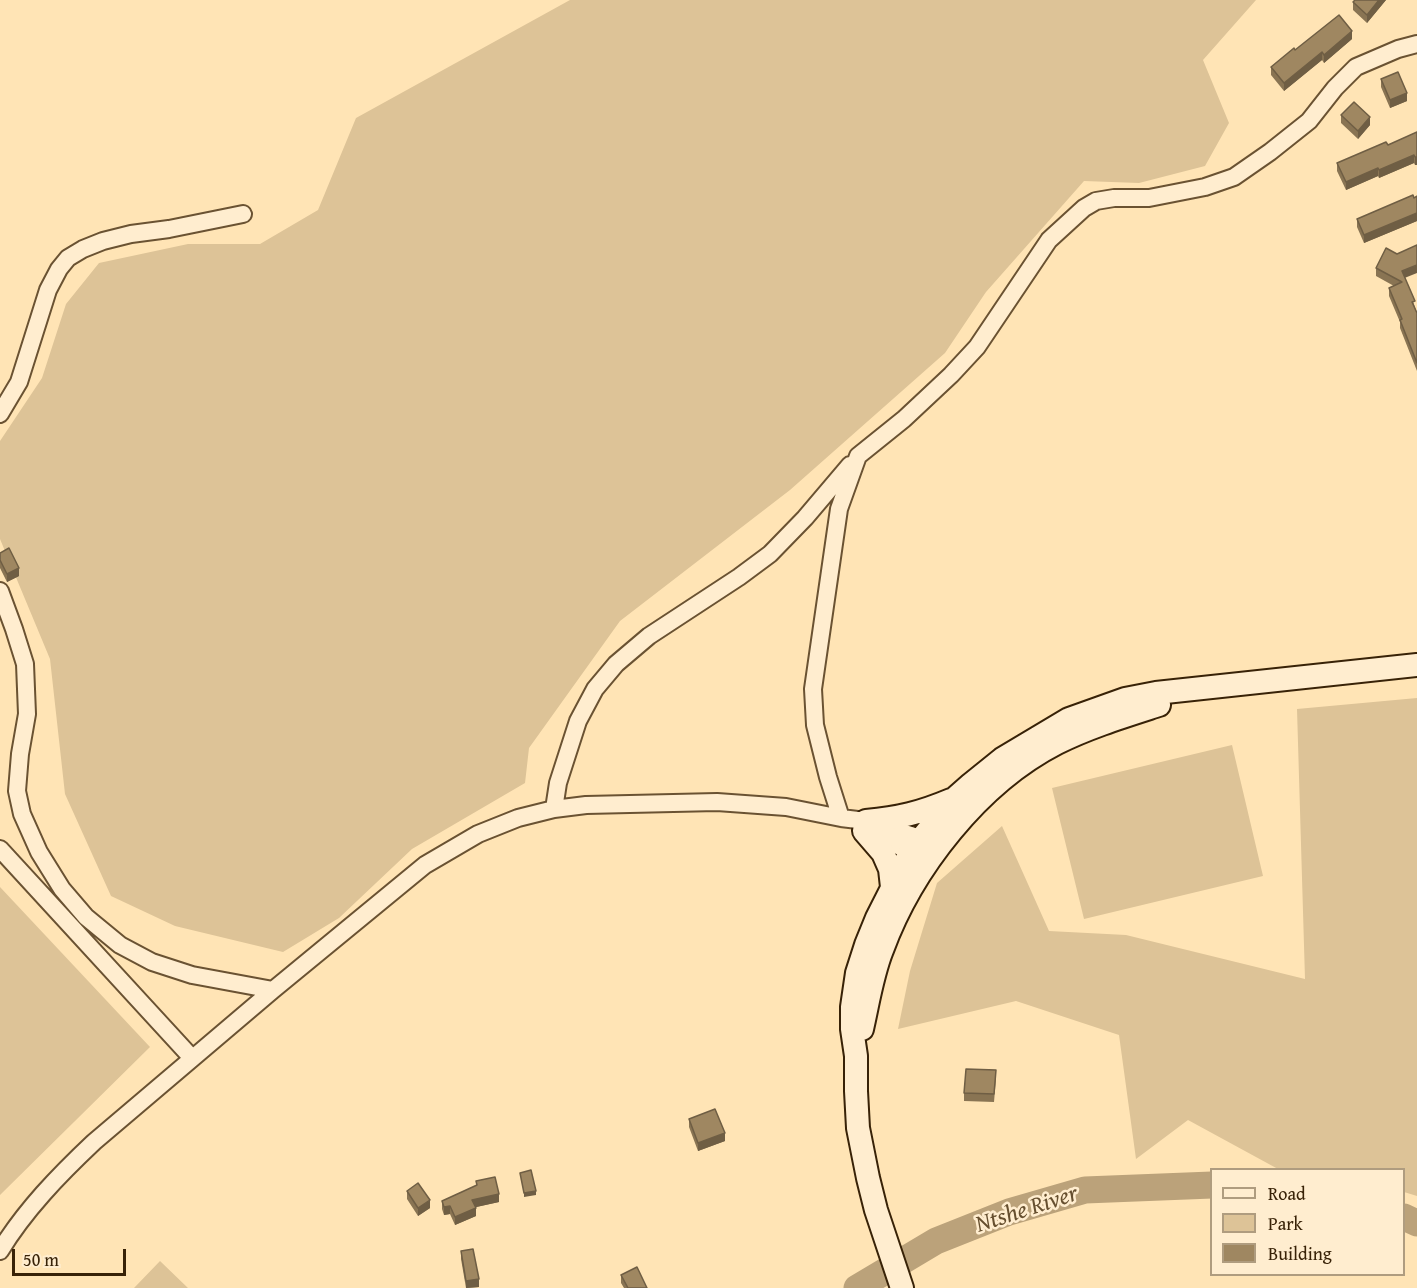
<!DOCTYPE html>
<style>
body{margin:0}
#map{position:relative;width:1417px;height:1288px;overflow:hidden;background:#ffe4b5;font-family:"Gentium Book Plus",serif}
canvas{display:block}
.legend{position:absolute;left:1210px;top:1168px;width:195px;height:108px;box-sizing:border-box;background:#ffedcf;border:2px solid #af9c7f;margin:0;padding:8px 10px;list-style:none;font-size:18px;color:#382207}
.legend li{display:flex;align-items:center;gap:12px;height:30px}
.legend b{width:30px;border:2px solid #af9c7f}
.scale{position:absolute;left:12px;top:1249px;width:114px;height:27px;box-sizing:border-box;border:3px solid #382207;border-top:0;padding-left:8px;font-size:18px;line-height:21px;white-space:nowrap;color:#382207;-webkit-text-stroke:4px #ffedcf;paint-order:stroke}
</style>
<div id="map">
<canvas width="1417" height="1288"></canvas>
<ul class="legend">
<li><b style="height:8px;background:#ffedcf"></b>Road</li>
<li><b style="height:16px;background:#ddc397"></b>Park</li>
<li><b style="height:16px;background:#9f8761"></b>Building</li>
</ul>
<div class="scale">50 m</div>
</div>
<script>
const g = document.querySelector('canvas').getContext('2d');
g.lineJoin = 'round';
function fillPath(path, color) { g.fillStyle = color; g.fill(path, 'evenodd'); }
function trace(path, color, width, dash) { g.strokeStyle = color; g.lineWidth = width; g.lineCap = dash ? 'butt' : 'round'; g.setLineDash(dash || []); g.stroke(path); }
function label(font, color, halo, rows, align = 'center') {
  g.font = font + ' "Gentium Book Plus",serif'; g.lineWidth = 5; g.setLineDash([]); g.textBaseline = 'middle'; g.strokeStyle = halo; g.fillStyle = color; for (const [text, x, y, turn = 0] of rows) {
    g.save(); g.translate(x, y); g.rotate((+turn || 0) * Math.PI / 180); g.textAlign = isNaN(turn) ? turn : align; if (halo) g.strokeText(text, 0, 0); g.fillText(text, 0, 0); g.restore();
  }
}
const green = new Path2D(`
 M 570,0 L 1256,0 L 1203,60 L 1229,123 L 1205,166 L 1139,183 L 1084,181 L 986,292 L 945,353 L 790,490 L 620,621 L 529,748 L 525,783 L 412,849 L 339,918 L 283,952 L 175,926 L 111,896 L 65,794 L 50,659 L 0,539 L 0,441 L 42,378 L 66,304 L 99,263 L 188,244 L 260,244 L 318,210 L 356,118 Z
 M 1417,698 L 1417,1196 L 1404,1192 L 1404,1170 L 1278,1169 L 1188,1120 L 1136,1159 L 1119,1035 L 1016,1001 L 898,1029 L 910,971 L 937,883 L 1002,826 L 1049,931 L 1126,935 L 1305,979 L 1297,709 Z
 M 1232,745 L 1263,876 L 1084,919 L 1052,788 Z
 M 0,887 L 150,1047 L 0,1195 Z
 M 160,1261 L 188,1288 L 134,1288 Z`);
const river = new Path2D(`
 M 1404,1217 L 1417,1223
 M 857,1288 L 936,1241 L 1009,1212 L 1085,1190 L 1212,1185`);
const street = new Path2D(`
 M 0,414 L 19,382 L 48,290 L 59,269 L 68,258 L 83,249 L 103,241 L 131,234 L 169,229 L 243,214
 M 0,591 L 14,629 L 25,664 L 27,714 L 20,754 L 17,791 L 22,814 L 39,852 L 62,889 L 86,917 L 120,945 L 152,962 L 192,975 L 273,990
 M 554,809 L 558,783 L 578,721 L 595,689 L 616,664 L 649,636 L 739,577 L 770,554 L 805,518 L 850,465
 M 841,818 L 828,777 L 815,725 L 813,689 L 839,509 L 858,456 L 904,419 L 951,375 L 977,347 L 1049,240 L 1084,208 L 1096,201 L 1114,198 L 1149,198 L 1205,187 L 1234,177 L 1270,152 L 1309,121 L 1335,88 L 1356,67 L 1398,49 L 1417,44
 M 868,833 L 921,856
 M 0,849 L 192,1058
 M 0,1251 C 25,1210 59,1175 94,1142 L 273,990 L 425,865 L 478,834 L 518,818 L 554,809 L 586,805 L 717,802 L 786,807 L 841,818 L 866,821 L 920,838 L 931,843`);
const secondary = new Path2D(`
 M 866,821 C 899,818 920,813 951,800
 M 864,831 L 883,853 L 890,869 L 892,887
 M 862,1029 C 868,1003 872,975 882,950 C 912,868 979,783 1057,743 C 1089,727 1125,716 1159,705
 M 902,1288 L 876,1210 L 868,1178 L 858,1128 L 856,1091 L 856,1056 L 852,1029 L 852,1007 L 857,973 L 866,945 L 877,918 L 911,851 L 954,799 L 971,784 L 1002,759 L 1069,719 L 1125,699 L 1156,693 L 1417,665`);
const wall = new Path2D(`
 M 1355,0 L 1386,0 L 1367,23 L 1353,10 L 1353,2 Z
 M 1352,39 L 1324,63 L 1322,60 L 1284,91 L 1271,75 L 1271,67 L 1295,50 Z
 M 1381,79 L 1407,101 L 1390,108 L 1381,87 Z
 M 1341,115 L 1370,125 L 1358,139 L 1341,123 Z
 M 1417,132 L 1417,165 L 1415,165 L 1414,163 L 1379,178 L 1378,176 L 1346,190 L 1337,171 L 1337,163 L 1388,145 Z
 M 1417,196 L 1417,221 L 1364,243 L 1357,227 L 1357,219 Z
 M 1376,268 L 1405,278 L 1417,313 L 1417,371 L 1400,328 L 1400,322 L 1389,296 L 1389,288 L 1394,286 L 1376,276 Z
 M 0,553 L 19,576 L 7,582 L 0,568 Z
 M 996,1078 L 994,1102 L 964,1101 L 964,1093 Z
 M 689,1119 L 725,1141 L 698,1151 L 689,1127 Z
 M 476,1181 L 499,1202 L 476,1207 L 476,1216 L 455,1225 L 450,1214 L 444,1215 L 442,1209 L 442,1201 L 476,1186 Z
 M 407,1191 L 430,1208 L 418,1216 L 407,1199 Z
 M 461,1251 L 479,1287 L 466,1288 L 461,1259 Z
 M 621,1275 L 647,1288 L 624,1288 L 621,1283 Z`);
const shadedWall = new Path2D(`
 M 1379,0 L 1386,0 L 1367,23 L 1367,15 Z
 M 1352,31 L 1352,39 L 1324,63 L 1324,55 Z
 M 1322,52 L 1322,60 L 1284,91 L 1284,83 Z
 M 1407,93 L 1407,101 L 1390,108 L 1390,100 Z
 M 1370,117 L 1370,125 L 1358,139 L 1358,131 Z
 M 1414,155 L 1414,163 L 1379,178 L 1379,170 Z
 M 1415,157 L 1417,157 L 1417,165 L 1415,165 Z
 M 1378,168 L 1378,176 L 1346,190 L 1346,182 Z
 M 1417,213 L 1417,221 L 1364,243 L 1364,235 Z
 M 1417,265 L 1417,273 L 1402,279 L 1402,271 Z
 M 19,568 L 19,576 L 7,582 L 7,574 Z
 M 725,1133 L 725,1141 L 698,1151 L 698,1143 Z
 M 536,1191 L 536,1195 L 524,1197 L 524,1193 Z
 M 499,1194 L 499,1202 L 472,1208 L 472,1200 Z
 M 430,1200 L 430,1208 L 418,1216 L 418,1208 Z
 M 450,1206 L 450,1214 L 444,1215 L 444,1207 Z
 M 476,1208 L 476,1216 L 455,1225 L 455,1217 Z
 M 479,1279 L 479,1287 L 466,1288 L 466,1281 Z`);
const building = new Path2D(`
 M 1355,0 L 1379,0 L 1367,15 L 1353,2 Z
 M 1339,15 L 1352,31 L 1324,55 L 1322,52 L 1284,83 L 1271,67 L 1294,48 L 1295,50 Z
 M 1398,72 L 1407,93 L 1390,100 L 1381,79 Z
 M 1354,102 L 1370,117 L 1358,131 L 1341,115 Z
 M 1417,132 L 1417,157 L 1415,157 L 1414,155 L 1379,170 L 1378,168 L 1346,182 L 1337,163 L 1386,142 L 1388,145 Z
 M 1413,195 L 1414,198 L 1417,196 L 1417,213 L 1364,235 L 1357,219 Z
 M 1417,245 L 1417,265 L 1402,271 L 1415,301 L 1412,302 L 1417,313 L 1417,363 L 1400,320 L 1402,319 L 1389,288 L 1402,282 L 1376,268 L 1386,248 L 1397,254 Z
 M 9,548 L 19,568 L 7,574 L 0,560 L 0,553 Z
 M 966,1069 L 996,1070 L 994,1094 L 964,1093 Z
 M 715,1109 L 725,1133 L 698,1143 L 689,1119 Z
 M 531,1170 L 536,1191 L 524,1193 L 520,1173 Z
 M 495,1177 L 499,1194 L 472,1200 L 476,1208 L 455,1217 L 450,1206 L 444,1207 L 442,1201 L 477,1185 L 476,1181 Z
 M 418,1183 L 430,1200 L 418,1208 L 407,1191 Z
 M 473,1249 L 479,1279 L 466,1281 L 461,1251 Z
 M 637,1267 L 647,1288 L 628,1288 L 621,1275 Z`);
const waterNames = [
 ["Ntshe River",1027,1210,-18]
];
fillPath(green, '#ddc397');
trace(river, '#bba27a', 27);
trace(street, '#6a5232', 20);
trace(secondary, '#382207', 26);
trace(street, '#ffedcf', 16);
trace(secondary, '#ffedcf', 22);
fillPath(wall, '#897453');
fillPath(shadedWall, '#6f5e44');
fillPath(building, '#9f8761');
trace(building, '#6f5e44', 1.5);
label('italic 24px', '#664f2f', '#ffedcf', waterNames);
</script>
